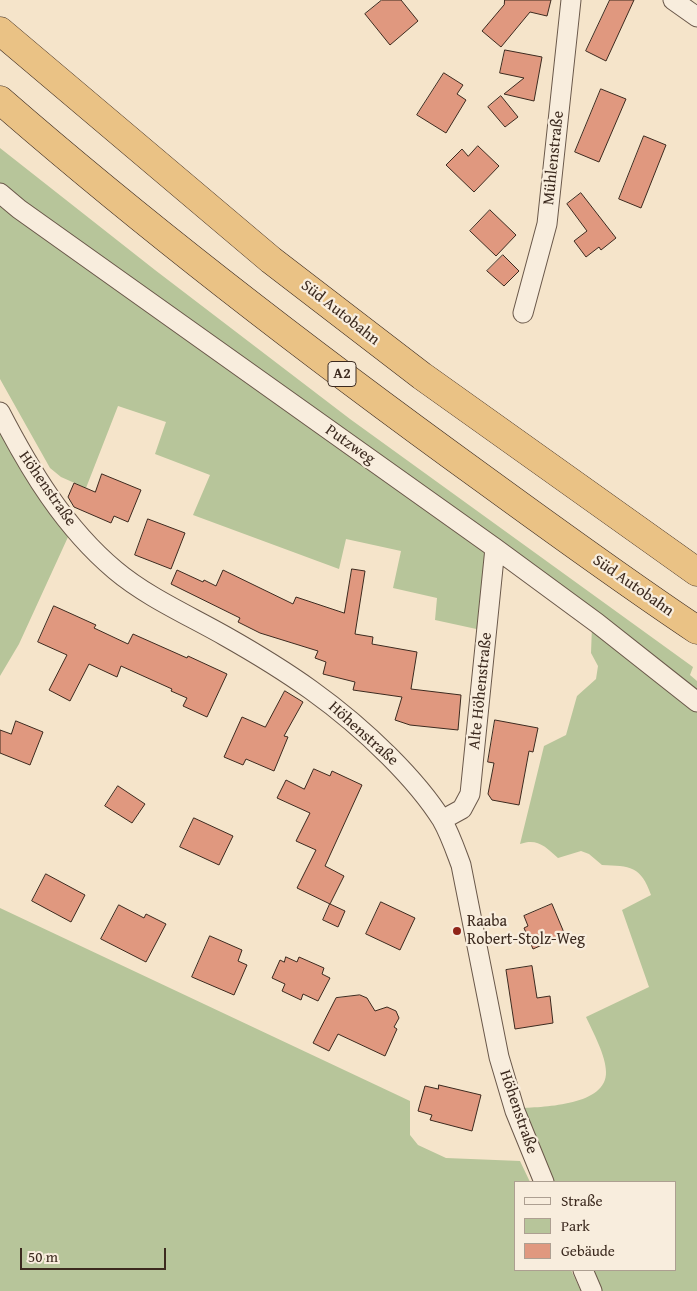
<!DOCTYPE html>
<meta charset="utf-8">
<style>
body{margin:0}
#map{position:relative;width:697px;height:1291px;overflow:hidden;background:#f5e4ca;font-family:"Gentium Book Plus",serif}
canvas{display:block}
.legend{position:absolute;left:514px;top:1181px;width:162px;height:90px;box-sizing:border-box;background:#f8eddd;border:1px solid #ad9f91;margin:0;padding:6px 9px;list-style:none;font-size:15px;color:#3c2a1f}
.legend li{display:flex;align-items:center;gap:10px;height:25px}
.legend b{width:25px;border:1px solid #ad9f91}
.scale{position:absolute;left:20px;top:1248px;width:146px;height:22px;box-sizing:border-box;border:2px solid #3c2a1f;border-top:0;padding-left:6px;font-size:15px;line-height:18px;white-space:nowrap;color:#3c2a1f;-webkit-text-stroke:4px #f8eddd;paint-order:stroke}
</style>
<div id="map">
<canvas width="697" height="1291"></canvas>
<ul class="legend">
<li><b style="height:6px;background:#f8eddd"></b>Straße</li>
<li><b style="height:14px;background:#b7c59a"></b>Park</li>
<li><b style="height:14px;background:#e0987f"></b>Gebäude</li>
</ul>
<div class="scale">50 m</div>
</div>
<script>
const g = document.querySelector('canvas').getContext('2d');
g.lineJoin = 'round';
function fillPath(path, color) { g.fillStyle = color; g.fill(path, 'evenodd'); }
function trace(path, color, width, dash) { g.strokeStyle = color; g.lineWidth = width; g.lineCap = dash ? 'butt' : 'round'; g.setLineDash(dash || []); g.stroke(path); }
function label(font, color, halo, rows, align = 'center') {
  g.font = font + ' "Gentium Book Plus",serif'; g.lineWidth = 4.5; g.setLineDash([]); g.textBaseline = 'middle'; g.strokeStyle = halo; g.fillStyle = color; for (const [text, x, y, turn = 0] of rows) {
    g.save(); g.translate(x, y); g.rotate((+turn || 0) * Math.PI / 180); g.textAlign = isNaN(turn) ? turn : align; if (halo) g.strokeText(text, 0, 0); g.fillText(text, 0, 0); g.restore();
  }
}
const green = new Path2D(`
 M 0,148 L 155,270 L 350,419 L 693,667 L 690,675 L 697,681 L 697,697 L 0,186 Z
 M 0,200 L 492,552 L 481,630 L 435,620 L 437,598 L 393,588 L 401,551 L 346,539 L 339,569 L 193,515 L 210,475 L 155,454 L 166,422 L 118,406 L 86,488 L 61,477 L 50,468 L 0,379 Z
 M 0,426 L 50,512 L 68,537 L 19,644 L 0,676 Z
 M 592,626 L 697,709 L 697,1291 L 600,1291 L 590,1270 L 676,1270 L 676,1182 L 552,1182 L 521,1108 C 545,1107 607,1105 606,1072 C 606,1056 593,1032 586,1017 L 649,987 L 622,910 L 651,895 C 641,866 630,866 602,865 L 589,854 L 581,851 L 558,858 C 545,846 537,838 520,844 L 544,746 L 566,735 L 577,696 L 596,679 L 598,666 L 591,653 Z
 M 0,908 L 410,1101 L 410,1135 L 418,1145 L 446,1158 L 520,1161 L 530,1182 L 516,1182 L 516,1270 L 571,1270 L 581,1291 L 0,1291 Z`);
const building = new Path2D(`
 M 382,0 L 401,0 L 418,21 L 390,45 L 365,14 Z
 M 505,0 L 551,0 L 547,16 L 530,12 L 501,47 L 482,31 L 504,5 Z
 M 610,0 L 634,0 L 606,61 L 586,51 Z
 M 505,50 L 542,57 L 534,101 L 504,94 L 524,78 L 500,73 Z
 M 444,73 L 463,85 L 457,94 L 466,100 L 446,133 L 417,115 Z
 M 601,89 L 626,99 L 599,162 L 575,152 Z
 M 501,96 L 518,117 L 505,127 L 488,107 Z
 M 644,136 L 666,145 L 641,208 L 619,199 Z
 M 478,146 L 499,166 L 474,192 L 446,165 L 462,149 L 468,156 Z
 M 581,193 L 616,238 L 601,250 L 599,247 L 586,257 L 574,241 L 587,231 L 567,204 Z
 M 490,210 L 516,235 L 496,256 L 470,231 Z
 M 503,255 L 519,271 L 504,286 L 487,271 Z
 M 102,474 L 141,490 L 128,522 L 114,516 L 111,523 L 74,507 L 68,497 L 74,483 L 95,492 Z
 M 148,519 L 185,533 L 171,569 L 135,555 Z
 M 352,569 L 365,571 L 355,634 L 373,637 L 372,644 L 417,652 L 411,689 L 461,695 L 458,730 L 410,725 L 395,720 L 402,697 L 353,690 L 355,682 L 323,674 L 326,662 L 315,658 L 318,651 L 260,633 L 238,622 L 240,618 L 171,584 L 177,570 L 203,582 L 204,580 L 216,586 L 223,570 L 293,604 L 296,597 L 344,613 Z
 M 54,606 L 96,625 L 94,628 L 128,644 L 133,634 L 187,658 L 188,656 L 227,674 L 207,717 L 183,706 L 187,698 L 171,691 L 172,689 L 121,666 L 117,677 L 89,664 L 70,701 L 49,690 L 67,655 L 38,642 Z
 M 285,691 L 303,702 L 284,736 L 288,737 L 274,771 L 246,759 L 243,765 L 224,757 L 242,717 L 265,727 Z
 M 495,720 L 538,728 L 533,752 L 529,751 L 519,805 L 492,800 L 488,794 L 494,763 L 488,762 Z
 M 16,721 L 43,732 L 30,765 L 0,753 L 0,730 L 11,734 Z
 M 314,769 L 330,776 L 332,771 L 362,785 L 325,866 L 344,876 L 330,904 L 297,888 L 316,850 L 296,841 L 310,813 L 277,798 L 286,780 L 304,789 Z
 M 118,786 L 145,804 L 132,823 L 105,806 Z
 M 194,818 L 233,836 L 219,865 L 180,847 Z
 M 46,874 L 85,895 L 71,922 L 32,901 Z
 M 381,902 L 415,918 L 400,950 L 366,934 Z
 M 330,904 L 345,911 L 338,927 L 323,920 Z
 M 552,904 L 565,935 L 533,949 L 524,928 L 528,926 L 524,916 Z
 M 119,905 L 144,918 L 146,914 L 166,924 L 146,962 L 101,939 Z
 M 210,936 L 242,950 L 238,961 L 247,965 L 234,995 L 192,977 Z
 M 286,957 L 297,962 L 299,957 L 324,968 L 322,974 L 330,978 L 318,1001 L 303,994 L 301,1000 L 282,991 L 285,984 L 272,978 L 280,960 L 284,962 Z
 M 532,966 L 537,998 L 550,996 L 553,1023 L 515,1029 L 506,970 Z
 M 360,995 L 367,998 L 375,1011 L 387,1007 L 396,1011 L 399,1018 L 394,1027 L 397,1029 L 385,1056 L 338,1034 L 329,1051 L 313,1043 L 336,998 Z
 M 439,1085 L 481,1095 L 472,1131 L 430,1120 L 432,1115 L 418,1111 L 425,1086 L 438,1089 Z`);
const minor = new Path2D(`
 M 673,0 L 697,17
 M 0,193 L 19,209 L 495,548 L 597,623 L 697,702
 M 523,313 L 547,224 L 571,0
 M 0,412 C 30,470 64,527 115,570 C 147,597 188,615 225,636 C 287,671 338,705 389,756 C 408,775 427,796 442,820 C 450,834 455,849 461,865 L 499,1057 L 515,1111 L 544,1182
 M 442,820 L 462,809 L 470,794 L 495,548
 M 583,1270 L 592,1291`);
const highway = new Path2D(`
 M 0,31 L 271,260 L 422,376 L 697,572
 M 0,100 C 155,235 319,360 485,480 C 555,531 625,582 697,630`);
const markers = [
 [457,931,5,"#8f2418"]
];
const shields = [
 [342,374,28]
];
const shieldNames = [
 ["A2",342,374]
];
const streetNames = [
 ["Mühlenstraße",554,158,-84],
 ["Süd Autobahn",340,313,38],
 ["Putzweg",350,445,35],
 ["Höhenstraße",47,489,55],
 ["Süd Autobahn",633,586,35],
 ["Alte Höhenstraße",481,691,-84],
 ["Höhenstraße",363,734,42],
 ["Höhenstraße",518,1112,71]
];
const poiNames = [
 ["Raaba",467,922],
 ["Robert-Stolz-Weg",467,940]
];
fillPath(green, '#b7c59a');
fillPath(building, '#e0987f');
trace(building, '#3c2a1f', 1);
trace(minor, '#6a584a', 21);
trace(highway, '#3c2a1f', 29);
trace(minor, '#f8eddd', 19);
trace(highway, '#eac285', 28);
for (const [x, y, r, color] of markers) { const dot = new Path2D(); dot.arc(x, y, r, 0, 2 * Math.PI); g.fillStyle = color; g.fill(dot); trace(dot, '#f8eddd', 2); }
for (const [x, y, w] of shields) { const box = new Path2D(); box.roundRect(x - w / 2, y - 12.5, w, 25, 4); g.fillStyle = '#f8eddd'; g.fill(box); trace(box, '#3c2a1f', 1); }
label('bold 15px', '#3c2a1f', null, shieldNames);
label('16px', '#3c2a1f', '#f8eddd', streetNames);
label('16px', '#3c2a1f', '#f8eddd', poiNames, 'left');
</script>
